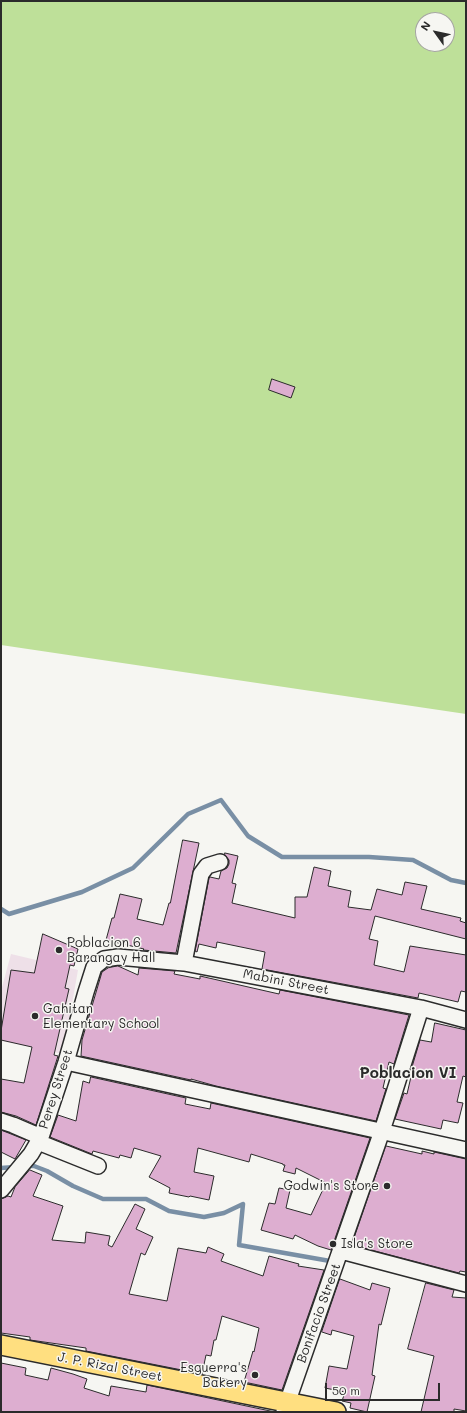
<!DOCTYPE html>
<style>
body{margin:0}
#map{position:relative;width:467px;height:1413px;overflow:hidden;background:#f6f6f2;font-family:Mali,sans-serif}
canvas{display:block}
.frame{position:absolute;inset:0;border:2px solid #2b2b2b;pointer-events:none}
.north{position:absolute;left:415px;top:12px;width:40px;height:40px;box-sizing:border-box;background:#f6f6f2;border:1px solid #a5a5a2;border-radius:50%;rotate:303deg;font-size:11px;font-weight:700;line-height:16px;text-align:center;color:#2b2b2b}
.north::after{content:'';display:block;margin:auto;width:14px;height:18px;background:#2b2b2b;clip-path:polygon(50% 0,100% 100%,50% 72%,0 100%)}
.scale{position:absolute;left:325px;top:1383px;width:115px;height:18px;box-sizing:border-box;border:2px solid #2b2b2b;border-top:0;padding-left:5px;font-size:12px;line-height:14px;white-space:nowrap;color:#2b2b2b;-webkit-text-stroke:3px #f6f6f2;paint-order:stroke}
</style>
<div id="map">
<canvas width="467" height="1413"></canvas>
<div class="frame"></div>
<div class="north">N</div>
<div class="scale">50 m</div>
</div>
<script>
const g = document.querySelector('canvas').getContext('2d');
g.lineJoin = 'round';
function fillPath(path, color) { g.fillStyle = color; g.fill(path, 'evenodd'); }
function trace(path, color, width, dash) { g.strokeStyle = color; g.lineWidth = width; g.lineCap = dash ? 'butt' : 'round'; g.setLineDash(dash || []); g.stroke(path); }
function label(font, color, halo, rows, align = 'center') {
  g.font = font + ' Mali,sans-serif'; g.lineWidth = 3; g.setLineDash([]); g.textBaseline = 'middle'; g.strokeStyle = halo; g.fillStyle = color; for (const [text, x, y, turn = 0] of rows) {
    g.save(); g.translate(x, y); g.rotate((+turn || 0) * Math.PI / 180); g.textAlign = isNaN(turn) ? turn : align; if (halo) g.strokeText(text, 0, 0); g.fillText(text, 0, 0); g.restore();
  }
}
const built = new Path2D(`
 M 11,954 L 78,970 L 63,1054 L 1,1041 L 1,991 Z`);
const green = new Path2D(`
 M 1,1 L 466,1 L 466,714 L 1,645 ZM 423,20 L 447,20 L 447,44 L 423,44 Z`);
const stream = new Path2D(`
 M 1,909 L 9,914 L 82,892 L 133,868 L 188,814 L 221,800 L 248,836 L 282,857 L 369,857 L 413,860 L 451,880 L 466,883
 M 27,1166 L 34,1166 L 47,1171 L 73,1186 L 103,1199 L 146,1199 L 169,1211 L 204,1217 L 224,1213 L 243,1204 L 239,1245 L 330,1261
 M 1,1168 L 15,1167`);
const building = new Path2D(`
 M 272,379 L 295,387 L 291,398 L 269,390 Z
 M 183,840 L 199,843 L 176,953 L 143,950 L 144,949 L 106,940 L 112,918 L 114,918 L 120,894 L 142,899 L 137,919 L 163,925 L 169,903 L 170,903 Z
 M 225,853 L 238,856 L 232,883 L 236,884 L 232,903 L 295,918 L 295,897 L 307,897 L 314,867 L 331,871 L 328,886 L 351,891 L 348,907 L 371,910 L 377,889 L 402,895 L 405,882 L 427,886 L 421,909 L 461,918 L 460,921 L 466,923 L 466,939 L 375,916 L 369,939 L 378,941 L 374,965 L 404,972 L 410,946 L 466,955 L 466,992 L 461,991 L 458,1002 L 419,993 L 418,998 L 262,969 L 265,952 L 217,942 L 216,948 L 199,944 L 197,952 L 195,951 L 209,878 L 210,877 L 219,879 L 221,871 L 227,868 L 229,864 L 229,860 L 225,855 Z
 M 43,934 L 78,949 L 74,966 L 70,965 L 65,988 L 69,989 L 54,1055 L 58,1056 L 36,1125 L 16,1116 L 1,1112 L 1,1079 L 24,1083 L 32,1047 L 1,1040 L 1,1031 L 11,970 L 34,973 Z
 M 118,966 L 138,975 L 139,968 L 175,971 L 174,974 L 200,979 L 200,976 L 279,994 L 280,990 L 409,1015 L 394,1064 L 389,1062 L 383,1088 L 386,1089 L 376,1121 L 216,1086 L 191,1079 L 191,1080 L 81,1056 L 82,1040 L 102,972 L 108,968 Z
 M 435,1023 L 466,1030 L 466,1077 L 463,1076 L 457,1102 L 463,1103 L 458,1123 L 443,1120 L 441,1129 L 395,1119 L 404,1093 L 407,1094 L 413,1068 L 412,1067 L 420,1040 L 431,1042 Z
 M 91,1077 L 186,1098 L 185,1104 L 210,1109 L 211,1103 L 370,1138 L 331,1250 L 318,1246 L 295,1235 L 293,1239 L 261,1230 L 269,1203 L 275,1204 L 279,1188 L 290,1190 L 286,1208 L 311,1215 L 326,1183 L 296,1168 L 295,1174 L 283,1171 L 285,1165 L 283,1165 L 283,1164 L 251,1154 L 249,1162 L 198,1148 L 194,1172 L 214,1176 L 209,1200 L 190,1196 L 189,1197 L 169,1193 L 170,1188 L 149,1177 L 161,1156 L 134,1148 L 131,1158 L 120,1155 L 119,1158 L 93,1151 L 92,1154 L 50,1137 L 58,1115 L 76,1121 L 83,1081 L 89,1083 Z
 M 1,1130 L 26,1140 L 15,1159 L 1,1152 Z
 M 386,1146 L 422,1154 L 422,1151 L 434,1154 L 434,1152 L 466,1159 L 466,1272 L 460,1271 L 459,1273 L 352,1245 Z
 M 30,1170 L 42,1175 L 33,1196 L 63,1206 L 52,1240 L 85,1243 L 86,1232 L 110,1236 L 108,1245 L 112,1247 L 135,1204 L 145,1209 L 136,1229 L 153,1237 L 145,1255 L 141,1253 L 129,1294 L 167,1301 L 178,1248 L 206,1253 L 208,1247 L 224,1254 L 221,1261 L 263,1276 L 269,1256 L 299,1264 L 298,1266 L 324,1270 L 282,1390 L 244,1382 L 253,1351 L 254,1352 L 259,1328 L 222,1316 L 216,1340 L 214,1340 L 211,1356 L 206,1355 L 202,1374 L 86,1351 L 86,1348 L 30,1340 L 30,1337 L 1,1333 L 1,1199 L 8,1196 L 11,1197 L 15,1187 Z
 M 340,1279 L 370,1290 L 372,1283 L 390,1288 L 381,1325 L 379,1324 L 372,1375 L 375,1376 L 367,1412 L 350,1408 L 351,1403 L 342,1401 L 345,1392 L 325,1388 L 329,1366 L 347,1369 L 354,1336 L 332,1330 L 331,1335 L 322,1332 Z
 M 426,1283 L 454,1290 L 452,1297 L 466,1298 L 466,1411 L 454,1409 L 454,1412 L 421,1412 L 434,1356 L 408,1349 Z
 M 1,1363 L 26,1368 L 25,1375 L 48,1380 L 51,1368 L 73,1374 L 87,1379 L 84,1388 L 109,1396 L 111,1386 L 146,1392 L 147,1385 L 275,1412 L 1,1412 Z`);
const minor = new Path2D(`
 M 184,963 L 201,874 L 207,866 L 220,862
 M 66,1062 L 466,1150
 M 1,1121 L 13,1125 L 41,1137
 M 38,1142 L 98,1166
 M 1,1190 L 31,1154 L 41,1137 L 66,1062 L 86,992 L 94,967 L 104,959 L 118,957 L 184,963 L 421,1008 L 466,1020
 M 341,1251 L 466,1284
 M 284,1412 L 382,1131 L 421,1008`);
const major = new Path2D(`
 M 1,1345 L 336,1412`);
const markers = [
 [59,950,4,"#2b2b2b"],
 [35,1016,4,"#2b2b2b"],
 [387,1186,4,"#2b2b2b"],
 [333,1244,4,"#2b2b2b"],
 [255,1375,4,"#2b2b2b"]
];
const poiNames = [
 ["Poblacion 6",67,943],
 ["Barangay Hall",67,958],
 ["Gahitan",43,1009],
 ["Elementary School",43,1024],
 ["Godwin's Store",379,1186,"right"],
 ["Isla's Store",341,1244],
 ["Esguerra's",247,1368,"right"],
 ["Bakery",247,1383,"right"]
];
const streetNames = [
 ["Mabini Street",286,982,11],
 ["Perey Street",56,1089,-72],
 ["Bonifacio Street",319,1313,-70],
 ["J. P. Rizal Street",110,1367,11]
];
const quarterNames = [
 ["Poblacion VI",408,1073]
];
fillPath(built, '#eee0e8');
fillPath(green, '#bee099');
trace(stream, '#798fa5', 4.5);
fillPath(building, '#ddaed0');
trace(building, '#2b2b2b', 1);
trace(minor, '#2b2b2b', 18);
trace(major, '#2b2b2b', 22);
trace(minor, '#f6f6f2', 15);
trace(major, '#ffdf80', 19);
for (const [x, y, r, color] of markers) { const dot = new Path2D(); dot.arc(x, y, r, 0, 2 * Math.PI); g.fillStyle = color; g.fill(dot); trace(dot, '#f6f6f2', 1.5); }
label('13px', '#2b2b2b', '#f6f6f2', poiNames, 'left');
label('13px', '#2b2b2b', '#f6f6f2', streetNames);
label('bold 15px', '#2b2b2b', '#f6f6f2', quarterNames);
</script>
